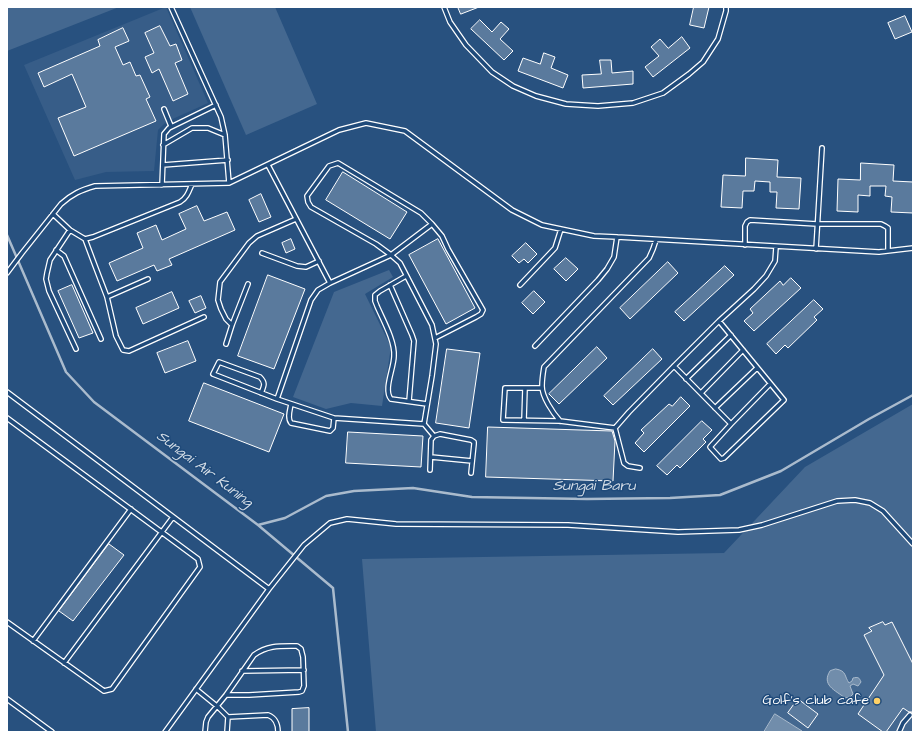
<!DOCTYPE html>
<style>
body{margin:0}
#map{position:relative;width:920px;height:739px;overflow:hidden;background:#28517f;font-family:"Architects Daughter",sans-serif}
canvas{display:block}
.frame{position:absolute;inset:0;border:8px solid #fff;pointer-events:none}
</style>
<div id="map">
<canvas width="920" height="739"></canvas>
<div class="frame"></div>
</div>
<script>
const g = document.querySelector('canvas').getContext('2d');
g.lineJoin = 'round';
function fillPath(path, color) { g.fillStyle = color; g.fill(path, 'evenodd'); }
function trace(path, color, width, dash) { g.strokeStyle = color; g.lineWidth = width; g.lineCap = dash ? 'butt' : 'round'; g.setLineDash(dash || []); g.stroke(path); }
function label(font, color, halo, rows, align = 'center') {
  g.font = font + ' "Architects Daughter",sans-serif'; g.lineWidth = 3; g.setLineDash([]); g.textBaseline = 'middle'; g.strokeStyle = halo; g.fillStyle = color; for (const [text, x, y, turn = 0] of rows) {
    g.save(); g.translate(x, y); g.rotate((+turn || 0) * Math.PI / 180); g.textAlign = isNaN(turn) ? turn : align; if (halo) g.strokeText(text, 0, 0); g.fillText(text, 0, 0); g.restore();
  }
}
const built = new Path2D(`
 M 166,7 L 208,103 L 166,122 L 158,130 L 154,171 L 106,172 L 75,180 L 24,65 Z`);
const green = new Path2D(`
 M 7,7 L 119,7 L 7,51 Z
 M 190,7 L 275,7 L 317,104 L 246,135 Z
 M 389,270 L 393,277 L 365,294 L 391,347 L 382,406 L 351,403 L 326,409 L 293,397 L 334,292 Z
 M 913,404 L 913,732 L 376,732 L 362,559 L 724,553 L 805,467 Z`);
const water = new Path2D(`
 M 836,669 C 847,671 844,676 849,683 L 852,681 L 853,678 C 858,677 859,677 861,682 L 858,686 L 853,684 L 850,686 L 853,694 L 850,697 L 845,698 C 835,690 821,685 830,671 Z
 M 775,714 L 802,731 L 801,732 L 764,732 Z`);
const stream = new Path2D(`
 M 7,235 L 66,372 L 94,402 L 258,525 L 333,588 L 348,732
 M 258,525 L 285,518 L 326,496 L 354,491 L 413,488 L 472,497 L 587,499 L 670,498 L 720,495 L 781,471 L 869,419 L 913,395`);
const building = new Path2D(`
 M 458,7 L 479,7 L 461,14 Z
 M 694,7 L 709,7 L 704,28 L 690,25 Z
 M 905,16 L 912,32 L 895,39 L 888,23 Z
 M 480,20 L 492,32 L 501,22 L 509,29 L 500,39 L 513,51 L 504,60 L 471,29 Z
 M 160,26 L 170,46 L 176,44 L 182,60 L 175,63 L 188,94 L 173,101 L 159,69 L 152,73 L 145,57 L 154,53 L 145,33 Z
 M 123,28 L 129,41 L 115,47 L 123,65 L 130,62 L 136,76 L 140,75 L 150,97 L 146,99 L 156,121 L 74,156 L 58,118 L 86,107 L 72,74 L 44,87 L 38,73 L 100,46 L 98,40 Z
 M 682,37 L 690,48 L 653,77 L 645,67 L 659,56 L 651,47 L 660,39 L 668,48 Z
 M 544,53 L 555,57 L 551,68 L 568,75 L 563,88 L 518,71 L 523,58 L 540,64 Z
 M 600,60 L 611,60 L 612,73 L 633,71 L 633,84 L 583,88 L 582,75 L 601,74 Z
 M 746,158 L 778,160 L 777,177 L 801,178 L 799,209 L 776,208 L 777,192 L 770,192 L 770,182 L 755,181 L 754,191 L 743,191 L 742,208 L 721,207 L 723,175 L 745,176 Z
 M 861,163 L 894,165 L 893,181 L 913,182 L 913,213 L 891,212 L 892,197 L 885,196 L 886,186 L 870,186 L 870,196 L 858,195 L 858,212 L 837,211 L 838,179 L 860,180 Z
 M 343,172 L 407,212 L 390,239 L 326,200 Z
 M 261,194 L 271,217 L 259,222 L 249,200 Z
 M 197,206 L 204,221 L 227,212 L 235,230 L 169,259 L 172,265 L 157,271 L 154,265 L 117,281 L 109,263 L 143,248 L 137,233 L 156,225 L 162,240 L 186,229 L 179,214 Z
 M 291,239 L 295,249 L 286,253 L 282,243 Z
 M 438,239 L 475,308 L 446,324 L 409,255 Z
 M 526,243 L 537,254 L 528,263 L 524,259 L 519,263 L 512,256 Z
 M 566,258 L 578,269 L 566,281 L 554,269 Z
 M 668,262 L 678,273 L 630,319 L 620,308 Z
 M 725,266 L 734,275 L 684,321 L 675,312 Z
 M 268,275 L 305,289 L 274,369 L 238,356 Z
 M 791,278 L 801,288 L 754,331 L 744,321 L 753,313 L 750,309 L 780,281 L 783,285 Z
 M 72,285 L 93,333 L 79,338 L 58,291 Z
 M 534,291 L 545,302 L 533,314 L 522,303 Z
 M 172,292 L 179,308 L 143,324 L 136,308 Z
 M 201,296 L 206,308 L 195,313 L 189,301 Z
 M 814,300 L 823,309 L 814,317 L 817,320 L 788,348 L 785,345 L 776,354 L 767,344 Z
 M 188,341 L 196,361 L 165,373 L 157,353 Z
 M 597,347 L 607,358 L 559,404 L 549,394 Z
 M 447,349 L 480,353 L 469,428 L 436,423 Z
 M 653,349 L 662,359 L 613,405 L 604,396 Z
 M 204,383 L 284,414 L 269,452 L 189,421 Z
 M 681,397 L 690,406 L 644,452 L 635,443 L 644,433 L 641,430 L 669,404 L 672,406 Z
 M 702,421 L 712,430 L 703,439 L 706,442 L 680,468 L 677,465 L 667,475 L 657,466 Z
 M 488,427 L 612,431 L 615,441 L 613,481 L 486,477 Z
 M 348,432 L 423,436 L 421,467 L 346,463 Z
 M 109,544 L 124,555 L 73,621 L 59,611 Z
 M 883,622 L 885,625 L 892,622 L 913,664 L 913,714 L 912,712 L 909,712 L 903,708 L 886,732 L 883,732 L 858,714 L 884,675 L 864,635 L 872,631 L 869,628 Z
 M 798,699 L 818,714 L 808,728 L 788,713 Z
 M 309,708 L 309,732 L 292,732 L 292,709 Z`);
const lane = new Path2D(`
 M 171,7 L 221,117 L 225,135 L 229,183
 M 444,7 L 450,22 L 466,45 L 492,72 L 513,86 L 536,96 L 566,104 L 598,106 L 633,103 L 663,93 L 689,74 L 703,62 L 718,39 L 726,11 L 726,7
 M 164,109 L 171,126
 M 163,145 L 192,128 L 208,128 L 225,135
 M 163,165 L 228,160
 M 268,165 L 330,283
 M 162,185 L 164,134 L 169,128 L 216,105
 M 53,214 L 70,230 L 85,239 L 93,237 L 180,202 C 187,198 189,191 192,184
 M 70,230 L 50,260 L 47,273 L 46,279 L 49,291 L 76,349
 M 85,239 L 94,263 L 107,297 L 116,336 L 123,350 L 129,351 L 204,317
 M 745,245 L 745,226 L 747,222 L 750,220 L 817,224 L 881,224 L 885,226 L 888,228 L 888,251
 M 816,249 L 822,148
 M 56,250 L 64,256 L 101,339
 M 262,253 L 297,266 L 306,267 L 319,261
 M 7,273 L 22,253 L 61,204 C 72,194 81,190 95,186 L 229,183 L 339,130 L 366,123 L 405,131 L 512,210 L 542,225 L 594,236 L 617,237 L 879,252 L 913,248
 M 406,276 L 380,291 L 375,295 L 375,301 L 377,306 C 383,320 395,341 394,356 C 394,368 383,390 391,399 L 427,404
 M 390,285 L 412,335 L 414,341 L 409,401
 M 520,285 L 555,248 L 561,229
 M 107,297 L 148,279
 M 232,325 L 226,319 L 221,309 L 218,300 L 220,282 L 249,243 L 257,236 L 296,219
 M 226,344 L 232,325 L 248,284
 M 535,346 L 598,280 L 607,269 L 614,257 L 617,237
 M 674,366 L 731,424 L 710,447 L 721,459 L 724,458 L 784,400 L 719,321
 M 686,379 L 731,335
 M 542,388 L 505,388 L 503,420 L 560,421 L 615,428
 M 7,392 L 269,589
 M 261,393 C 264,386 266,383 260,377 L 219,362 L 213,374 L 277,399 L 334,418 L 424,424 L 434,436
 M 701,393 L 743,350
 M 277,399 L 311,300 L 318,290 L 330,283 L 391,255 L 432,224
 M 291,404 C 290,410 287,418 291,423 L 330,431 L 333,428 L 334,418
 M 715,408 L 757,368
 M 7,418 L 198,559 L 200,567 L 112,689 L 104,691 L 7,622
 M 524,420 L 525,388
 M 560,421 C 553,413 542,397 542,386 C 542,380 543,373 544,367 L 649,258 L 653,249 L 656,240
 M 424,424 L 432,376 L 436,344 L 432,325 L 400,263 L 391,255 L 376,244 L 311,207 L 308,202 L 307,196 L 329,166 L 338,163 L 421,213 L 432,224 L 442,236 L 448,249 L 483,310 L 481,314 L 476,317 L 435,338
 M 731,424 L 770,384
 M 615,428 L 629,412 L 674,366 L 719,321 L 754,289 L 766,276 L 775,261 L 776,247
 M 615,428 L 624,463 L 628,466 L 640,468
 M 431,457 L 472,461
 M 430,470 L 431,440 L 434,436 L 440,434 L 471,440 L 474,442 L 474,444 L 471,473
 M 33,641 L 131,509
 M 64,663 L 173,517
 M 242,671 L 304,670
 M 196,689 L 218,707 L 228,717 L 268,715 C 276,718 278,724 278,732
 M 7,699 L 52,732
 M 165,732 L 269,589 L 304,545 L 330,523 L 347,519 L 396,524 L 568,525 L 678,532 L 739,530 L 762,525 L 837,501 L 855,500 L 870,503 L 883,511 L 913,544
 M 205,732 L 206,722 L 208,717 L 226,695 L 254,655 C 268,645 280,646 297,646 L 301,649 L 303,657 L 304,686 L 302,691 L 299,692 L 249,695 L 226,695
 M 227,732 L 228,717
 M 899,732 L 903,723 L 910,715`);
const markers = [
 [877,701,4,"#ffd166"]
];
const poiNames = [
 ["Golf's club cafe",869,701]
];
const waterNames = [
 ["Sungai Air Kuning",204,470,37],
 ["Sungai Baru",594,487]
];
fillPath(built, '#375d88');
fillPath(green, '#446890');
fillPath(water, '#718dab');
trace(water, '#aabbcd', 1);
trace(stream, '#aabbcd', 2.5);
fillPath(building, '#5a7a9d');
trace(building, '#fff', 1);
trace(lane, '#fff', 6);
trace(lane, '#1f4a7a', 3.5);
for (const [x, y, r, color] of markers) { const dot = new Path2D(); dot.arc(x, y, r, 0, 2 * Math.PI); g.fillStyle = color; g.fill(dot); trace(dot, '#1f4a7a', 1.5); }
label('14px', '#fff', '#1f4a7a', poiNames, 'right');
label('italic 15px', '#d4dde6', '#1f4a7a', waterNames);
</script>
